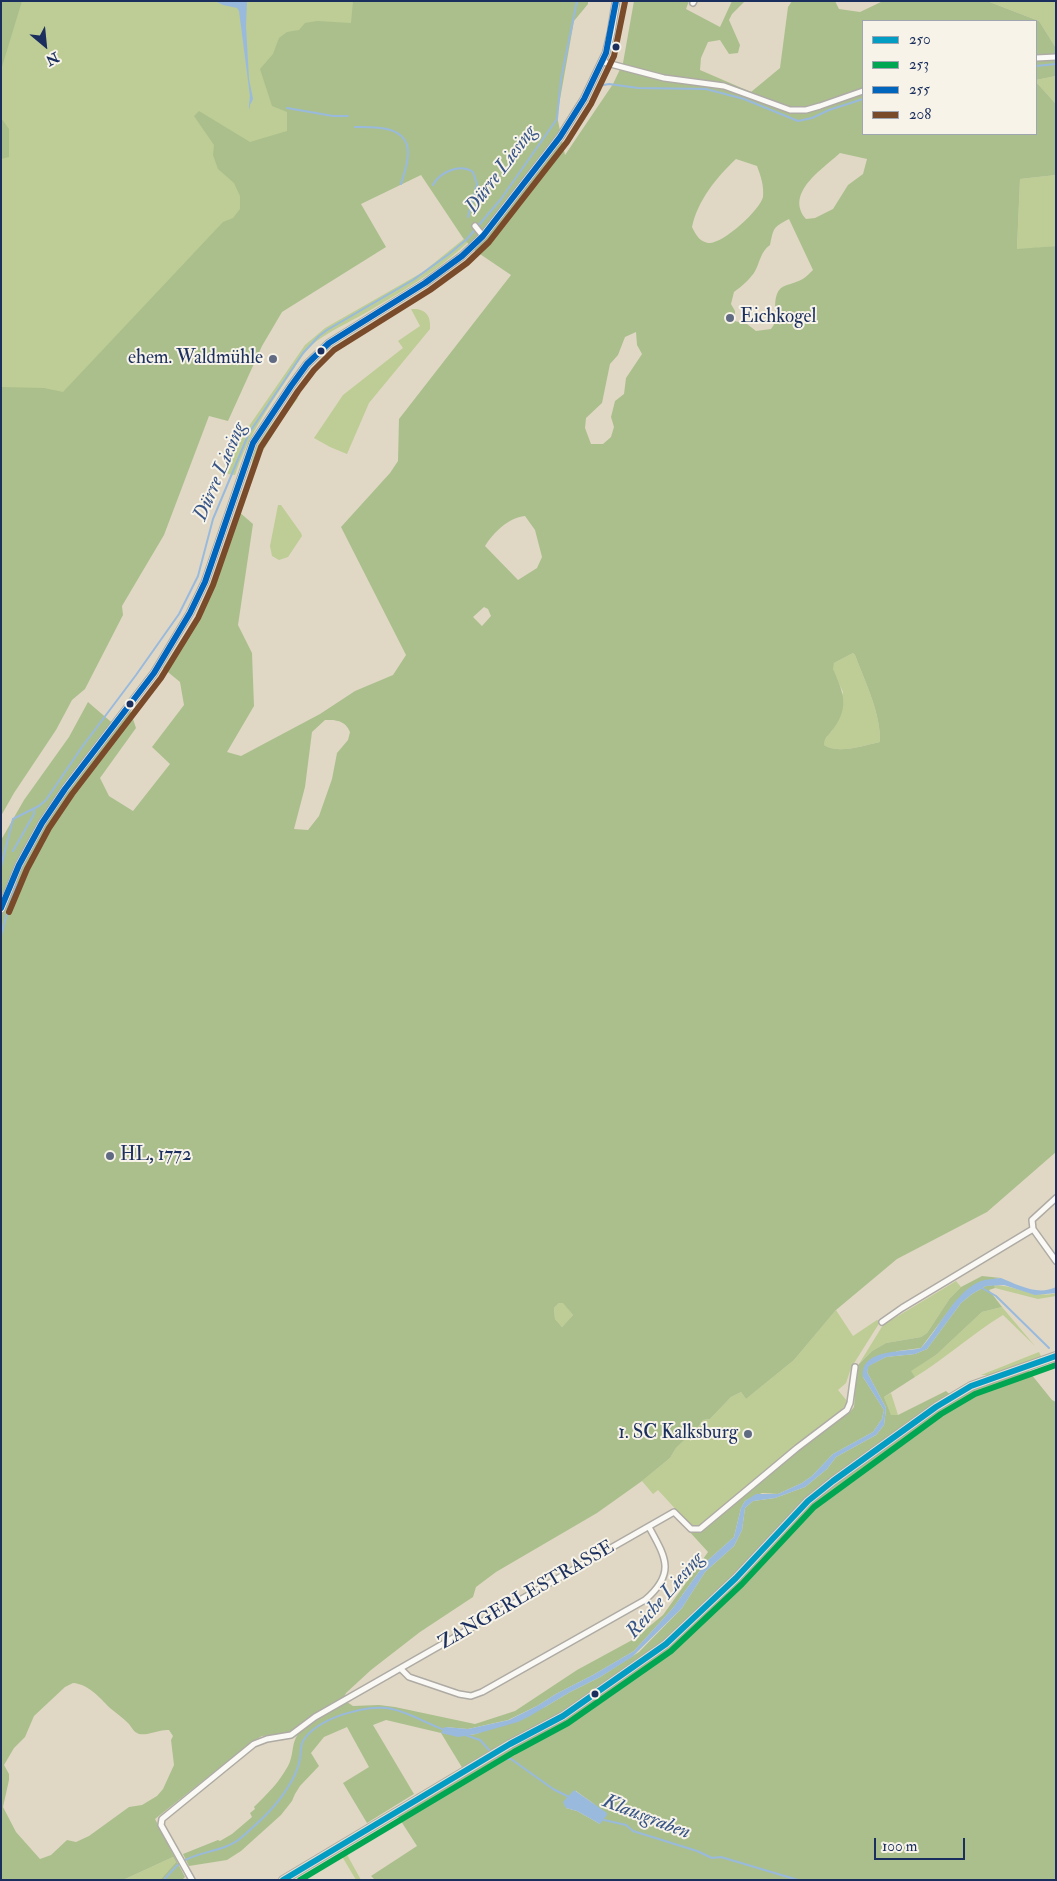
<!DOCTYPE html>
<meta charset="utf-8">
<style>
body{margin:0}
#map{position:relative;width:1057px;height:1881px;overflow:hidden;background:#e0d8c5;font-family:"IM FELL Double Pica",serif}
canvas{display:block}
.frame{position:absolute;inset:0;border:2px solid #1b2f5e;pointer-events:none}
.legend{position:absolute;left:862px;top:20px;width:175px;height:115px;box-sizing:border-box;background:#f7f3e8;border:1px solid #9fa5b1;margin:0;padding:6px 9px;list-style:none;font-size:15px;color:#1b2f5e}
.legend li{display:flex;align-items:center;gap:10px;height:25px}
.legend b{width:25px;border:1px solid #9fa5b1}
.north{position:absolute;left:20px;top:20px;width:50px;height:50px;-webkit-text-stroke:4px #f7f3e8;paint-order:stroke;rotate:152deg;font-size:14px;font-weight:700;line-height:20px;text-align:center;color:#1b2f5e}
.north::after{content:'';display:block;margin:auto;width:18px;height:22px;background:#1b2f5e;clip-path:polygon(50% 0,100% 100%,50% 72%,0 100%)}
.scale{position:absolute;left:874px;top:1838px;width:91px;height:22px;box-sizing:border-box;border:2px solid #1b2f5e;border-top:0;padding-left:6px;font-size:15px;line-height:18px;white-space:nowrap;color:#1b2f5e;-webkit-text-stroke:4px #f7f3e8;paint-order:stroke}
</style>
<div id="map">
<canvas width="1057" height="1881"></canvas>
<div class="frame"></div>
<ul class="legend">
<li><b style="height:6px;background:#039dc3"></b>250</li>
<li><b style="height:6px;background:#00a651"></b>253</li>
<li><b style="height:6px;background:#0065bd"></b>255</li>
<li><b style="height:6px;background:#7a4b2a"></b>208</li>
</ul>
<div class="north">N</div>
<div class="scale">100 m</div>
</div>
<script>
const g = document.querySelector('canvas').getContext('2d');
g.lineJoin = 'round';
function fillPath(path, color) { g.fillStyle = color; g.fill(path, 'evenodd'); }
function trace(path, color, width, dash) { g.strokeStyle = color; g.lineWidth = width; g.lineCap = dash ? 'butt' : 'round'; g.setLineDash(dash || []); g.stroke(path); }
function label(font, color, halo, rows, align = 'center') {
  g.font = font + ' "IM FELL Double Pica",serif'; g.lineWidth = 4; g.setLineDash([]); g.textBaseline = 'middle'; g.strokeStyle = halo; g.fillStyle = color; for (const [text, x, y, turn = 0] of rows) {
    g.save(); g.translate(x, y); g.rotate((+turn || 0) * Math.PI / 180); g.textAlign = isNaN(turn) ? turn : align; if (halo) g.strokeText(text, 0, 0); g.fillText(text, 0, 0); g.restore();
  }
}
const green = new Path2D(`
 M 1,1 L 430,1 L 1,510 Z
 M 987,1 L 1056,1 L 1056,48 L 1039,21 Z
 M 1056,76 L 1056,104 L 1036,82 L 1036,80 Z
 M 1056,175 L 1056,246 L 1017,250 L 1020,179 Z
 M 471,233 L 475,235 C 449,263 407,289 374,308 C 356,319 335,328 318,340 C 305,349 296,366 287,379 C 266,411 247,438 235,475 L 228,474 L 226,471 L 238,442 L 305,345 L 325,328 L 423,272 Z
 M 419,295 L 355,337 L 320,365 L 320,361 L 336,347 Z
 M 411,309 C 426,308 431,316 430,329 L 369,403 L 347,454 L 330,447 L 314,438 L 343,395 L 403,348 L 398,341 L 420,326 Z
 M 294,396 L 298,398 L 286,414 L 281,412 Z
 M 277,417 L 281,421 L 252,469 C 250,450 267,432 277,417 Z
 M 281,505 L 301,533 L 302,536 L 288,557 L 279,560 L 272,556 L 270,546 L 278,505 Z
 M 853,653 L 855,655 C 865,682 881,713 880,742 C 864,745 839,755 824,745 L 824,740 L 832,731 L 843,692 L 832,669 L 834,663 Z
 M 956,1281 L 961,1287 L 950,1298 L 927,1333 L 921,1337 L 886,1343 L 872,1351 L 859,1364 L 883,1325 Z
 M 994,1285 C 1015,1285 1035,1299 1056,1293 L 1056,1296 L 1038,1299 L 995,1288 Z
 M 563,1302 L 573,1315 L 562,1327 L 555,1319 L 554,1308 L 559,1303 Z
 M 1002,1307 L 1035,1346 L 1003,1315 C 972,1334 946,1358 915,1377 L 910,1371 L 936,1355 L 982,1312 Z
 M 836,1310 L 853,1336 L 877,1320 L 880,1322 L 851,1368 L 846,1383 L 838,1390 L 847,1401 L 846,1405 L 825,1425 L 701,1525 L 692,1527 L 658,1490 L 653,1494 L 642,1481 L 670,1458 L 676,1448 L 699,1426 L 703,1420 L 710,1419 L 731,1397 L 741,1392 L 746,1399 L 794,1360 Z
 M 1039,1352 L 1042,1358 L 991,1375 L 981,1375 Z
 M 891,1393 L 898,1415 L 891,1416 L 884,1397 Z
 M 345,1851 L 361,1880 L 356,1880 L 340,1853 Z
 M 173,1857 L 176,1862 L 160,1880 L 123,1880 Z`);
const forest = new Path2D(`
 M 1,1 L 22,1 L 1,70 Z
 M 353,1 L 588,1 L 588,4 L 574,21 L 557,116 L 565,155 L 613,84 L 623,63 L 634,1 L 689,1 L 686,9 L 720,27 L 732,1 L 745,1 L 732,14 L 729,20 L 740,45 L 738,53 L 729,54 L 720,40 L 708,42 L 701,58 L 700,70 L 751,92 L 780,68 L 788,7 L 792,1 L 835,1 L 839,9 L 860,12 L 883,1 L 987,1 L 1039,21 L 1056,48 L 1056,76 L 1036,80 L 1036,21 L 863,21 L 863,134 L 1036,134 L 1036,82 L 1056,104 L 1056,175 L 1020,179 L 1017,249 L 1056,246 L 1056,1152 L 987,1212 L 897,1259 L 836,1310 L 794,1360 L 746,1399 L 741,1392 L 731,1397 L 710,1419 L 703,1420 L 699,1426 L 676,1448 L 670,1458 L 642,1481 L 597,1513 L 496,1572 L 476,1587 L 473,1597 L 420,1632 L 371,1670 L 346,1693 L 344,1697 L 313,1716 L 291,1731 L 279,1735 L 262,1736 L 252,1742 L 155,1819 L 185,1877 L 182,1880 L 160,1880 L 176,1862 L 173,1857 L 123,1880 L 1,1880 L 1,840 L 24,800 L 69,737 L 88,702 L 117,727 L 130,710 L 136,728 L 100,778 L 109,796 L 133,811 L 170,764 L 152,747 L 184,705 L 180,682 L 163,668 L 199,613 L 225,550 L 238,511 L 253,524 L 238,625 L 252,653 L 254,706 L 227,752 L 241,756 L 320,714 L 355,691 L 393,675 L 406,655 L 341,527 L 390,473 L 398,461 L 399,419 L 511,275 L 474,250 L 463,238 L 421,175 L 361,204 L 386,247 L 282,312 L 262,346 L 228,421 L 209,416 L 164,535 L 122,606 L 123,615 L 85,689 L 72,700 L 56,730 L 14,793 L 1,816 L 1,387 L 44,388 L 63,392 L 223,222 L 233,218 L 240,209 L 240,196 L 234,183 L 218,169 L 213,155 L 214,145 L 194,116 L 199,111 L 250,142 L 287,131 L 287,112 L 272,106 L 260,69 L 273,54 L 279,38 L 287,32 L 299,30 L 305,23 L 317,21 L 351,23 ZM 840,153 L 867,159 L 863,174 L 848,185 L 833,209 L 815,218 L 806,219 C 784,193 823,169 840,153 ZM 736,159 L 757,166 C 761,177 764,185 763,197 C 760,210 722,245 708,243 C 699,241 696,235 692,227 C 698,200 716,178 736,159 ZM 789,219 L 813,270 C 808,275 803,280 796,282 C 789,285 780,285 777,294 C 772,307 780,319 771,329 L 756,331 L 747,324 L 735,321 L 735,311 L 731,304 L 734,292 C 742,286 748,281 754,273 C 760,263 760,252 770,245 C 774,228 772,228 789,219 ZM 636,332 L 637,345 L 642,354 L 626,378 L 624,394 L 615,401 L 611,417 L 614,427 L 611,437 L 603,444 L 591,444 L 585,428 L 586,418 L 602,403 L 610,364 L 618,355 L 625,337 ZM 525,516 L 535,530 L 542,557 L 537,568 L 518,580 L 485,546 C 494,532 508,518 525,516 ZM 484,607 L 488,609 L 491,616 L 482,626 L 473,617 ZM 853,653 L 855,655 C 865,682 881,713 880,742 C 864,745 839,755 824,745 C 824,738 827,737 831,732 C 850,708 844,694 833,669 L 834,663 ZM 325,720 C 336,720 345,720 350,732 L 348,740 L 337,753 L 332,779 L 319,816 L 308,830 L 294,829 L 305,787 L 312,732 ZM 559,1303 L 563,1303 L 573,1315 L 562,1327 L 555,1319 L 554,1308 ZM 73,1683 C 88,1684 99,1697 110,1708 C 116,1713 123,1718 128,1723 C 132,1727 133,1732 139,1734 C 148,1736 159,1729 169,1730 L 173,1736 L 171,1740 L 174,1765 L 163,1789 L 157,1796 L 142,1805 L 129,1807 L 89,1836 L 76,1842 L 67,1840 L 51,1855 L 40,1859 L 16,1832 L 3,1807 L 9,1780 L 9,1774 L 4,1765 L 14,1748 L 25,1737 L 34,1716 L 65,1687 Z
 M 1,118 L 9,129 L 9,157 L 1,159 Z
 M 982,1276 L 1001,1278 L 994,1279 L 953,1305 L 921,1348 L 898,1351 L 867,1363 L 863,1377 L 884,1410 L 882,1419 L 873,1432 L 833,1454 L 812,1476 L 802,1483 L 778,1494 L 762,1493 L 745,1501 L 741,1508 L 734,1537 L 706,1562 L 673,1608 L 634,1651 L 593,1675 L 556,1694 L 537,1706 L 508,1720 L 468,1729 L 445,1727 L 470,1735 L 476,1734 L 545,1707 L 570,1692 L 600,1677 L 639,1652 L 682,1608 L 705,1572 L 734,1546 L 742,1530 L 745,1508 L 753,1501 L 775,1498 L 805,1487 L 827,1469 L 836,1457 L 876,1435 L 884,1425 L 886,1408 L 867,1372 L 868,1366 L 886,1357 L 915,1354 L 927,1349 L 961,1303 L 972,1294 L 986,1286 L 994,1285 L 995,1288 L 989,1290 L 1002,1307 L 982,1312 L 936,1355 L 911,1371 L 915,1377 L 884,1397 L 891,1415 L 898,1415 L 946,1391 L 954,1398 L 971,1388 L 1027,1369 L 1052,1400 L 1056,1402 L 1056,1880 L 375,1880 L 371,1876 L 417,1846 L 397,1815 L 466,1774 L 441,1733 L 386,1720 L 373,1725 L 414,1794 L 367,1823 L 343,1783 L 369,1767 L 347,1727 L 324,1737 L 311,1753 L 319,1766 L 300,1786 L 295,1794 L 292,1801 L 281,1815 L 241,1851 L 227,1860 L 189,1866 L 183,1854 L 218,1840 L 220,1841 L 232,1834 L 252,1817 L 250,1813 L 255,1809 L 254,1807 C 268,1793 278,1784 288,1766 C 294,1755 291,1744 298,1734 C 310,1719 331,1710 347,1702 L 353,1706 L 379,1705 L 395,1707 L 475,1724 L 515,1711 L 577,1670 L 634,1639 L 663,1615 L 708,1552 L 687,1529 L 695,1533 L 703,1531 L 803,1446 L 850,1412 L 854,1407 L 857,1368 L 859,1364 L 872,1351 L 886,1343 L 921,1337 L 927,1333 L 950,1298 L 961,1287 ZM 576,1791 L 594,1804 L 600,1824 L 577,1811 L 566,1808 Z`);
const water = new Path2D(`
 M 215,1 L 247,1 L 246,26 L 249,79 L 253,99 L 250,105 L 250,110 L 249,106 L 250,96 L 239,11 L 237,8 L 223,5 Z
 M 1001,1278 C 1018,1285 1038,1296 1056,1287 L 1056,1293 L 1035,1295 L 1004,1285 L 986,1286 L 972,1294 L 961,1303 L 927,1349 L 915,1354 L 886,1357 L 869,1366 L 867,1372 L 886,1408 L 884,1425 L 876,1435 L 836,1457 L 827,1469 L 805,1487 L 775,1498 L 753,1501 L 745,1508 L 742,1530 L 734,1546 L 705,1572 L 682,1608 L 632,1657 L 600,1677 L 570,1692 L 530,1716 L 518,1722 L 476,1734 L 458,1737 L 441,1733 L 445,1727 L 468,1729 L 509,1720 L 537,1706 L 556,1694 L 593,1675 L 634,1651 L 673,1608 L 706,1562 L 734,1537 L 741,1508 L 745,1501 L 756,1494 L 778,1494 L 802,1483 L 812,1476 L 833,1454 L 873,1432 L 882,1419 L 884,1410 L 863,1377 C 860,1348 903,1353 921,1348 C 939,1329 955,1291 981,1281 C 987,1279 994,1279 1001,1278 Z
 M 574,1790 L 607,1813 L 607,1815 L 600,1824 L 577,1811 L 566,1808 L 563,1802 Z`);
const stream = new Path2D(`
 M 1036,66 L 1056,64
 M 598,86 L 609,84 L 638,88 L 706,89 L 744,99 L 798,121 L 812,118 L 829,110 L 863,99
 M 287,108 L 333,116 L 348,116
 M 355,127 C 375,127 408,125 408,153 C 408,164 404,174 401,184
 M 433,185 C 440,172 460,163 473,172 L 477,184 L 468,217
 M 13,851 L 34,814 L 34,809
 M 1,867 L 13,819 L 39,806 L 46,800 L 82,747 L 136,675 L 179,614 L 198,576 L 213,519 L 249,433 L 303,353 L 319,336 L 327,330 L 413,280 L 449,254 L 467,239 L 501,199 L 557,119 L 561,79 L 577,1
 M 1,936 L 9,906 L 17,884
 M 982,1288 L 996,1296 L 1049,1348
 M 465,1735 L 480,1740 L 490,1751
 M 495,1757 L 498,1759 L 511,1759 L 553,1789 L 571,1798
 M 604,1820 L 626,1825 L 633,1831 L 697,1851 L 712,1858 L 721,1857 L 798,1880
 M 164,1880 C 169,1874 174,1868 180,1863 C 199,1850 224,1853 242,1837 C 259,1822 277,1806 288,1787 C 294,1778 298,1769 300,1759 C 301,1753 300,1746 303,1741 C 317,1718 368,1703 392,1709 C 411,1713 427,1724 445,1730`);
const minor = new Path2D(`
 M 693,3 L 694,1
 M 1036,58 L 1056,57
 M 603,62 L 664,78 L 724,86 L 790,110 L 806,110 L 820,106 L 863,91
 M 475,226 L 483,236
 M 1056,1198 L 1032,1220 L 1033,1229 L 1056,1261
 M 882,1322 L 902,1308 L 1033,1229
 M 401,1669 L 409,1677 L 459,1694 L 471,1696 L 482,1692 L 645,1600 C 676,1573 666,1558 649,1527
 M 192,1880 L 161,1825 L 162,1819 L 254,1744 L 267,1739 L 291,1735 L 315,1717 L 350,1697 L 674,1512 L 691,1529 L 700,1529 L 797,1448 L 847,1410 L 850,1403 L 855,1367`);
const secondary = new Path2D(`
 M 1,909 L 19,865 L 42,823 L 65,789 L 154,673 L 190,613 L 205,582 L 253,443 L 291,386 L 307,364 L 329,343 L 425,283 L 462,256 L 483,236 L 560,137 L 584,99 L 606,53 L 611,32 L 616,1`);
const primary = new Path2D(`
 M 283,1880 L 510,1744 L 563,1716 L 666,1644 L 736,1578 L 808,1501 L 833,1481 L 936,1407 L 971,1386 L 1056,1356`);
const bus1 = new Path2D(`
 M 283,1880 L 510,1744 L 563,1716 L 666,1644 L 736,1578 L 808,1501 L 833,1481 L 936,1407 L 971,1386 L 1056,1356`);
const bus2 = new Path2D(`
 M 300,1880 L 514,1752 L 568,1723 L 671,1651 L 742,1584 L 814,1507 L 941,1414 L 975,1394 L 1056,1365`);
const bus3 = new Path2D(`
 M 1,908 L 19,865 L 42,823 L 65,789 L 154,673 L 190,613 L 205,582 L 253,443 L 291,386 L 307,364 L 329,343 L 425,283 L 462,256 L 483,236 L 560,137 L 584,99 L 606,53 L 616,1`);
const bus4 = new Path2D(`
 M 9,912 L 27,869 L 49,828 L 72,794 L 161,678 L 198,618 L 213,585 L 261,447 L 298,391 L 314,370 L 334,350 L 430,290 L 467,263 L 489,242 L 567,142 L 591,104 L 614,56 L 625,2`);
const markers = [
 [616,47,4.5,"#1b2f5e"],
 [730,318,5,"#606a82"],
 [321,351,4.5,"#1b2f5e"],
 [273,359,5,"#606a82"],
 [130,704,4.5,"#1b2f5e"],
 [110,1156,5,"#606a82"],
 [748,1434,5,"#606a82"],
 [595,1694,4.5,"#1b2f5e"]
];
const poiNames = [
 ["Eichkogel",740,318],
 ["ehem. Waldmühle",263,359,"right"],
 ["HL, 1772",120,1156],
 ["1. SC Kalksburg",738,1434,"right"]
];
const streetNames = [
 ["ZANGERLESTRASSE",527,1596,-30]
];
const waterNames = [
 ["Dürre Liesing",502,170,-53],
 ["Dürre Liesing",221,472,-67],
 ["Reiche Liesing",666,1596,-49],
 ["Klausgraben",646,1818,21]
];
fillPath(green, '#bdcd95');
fillPath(forest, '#abbf8d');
fillPath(water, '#99badd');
trace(stream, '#99badd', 2);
trace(minor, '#aeaba4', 8);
trace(secondary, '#aeaba4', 9);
trace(primary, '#aeaba4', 10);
trace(minor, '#faf9f6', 5);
trace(secondary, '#f3efe8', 7);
trace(primary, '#e8e0d3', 8);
trace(bus1, '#039dc3', 6);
trace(bus2, '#00a651', 6);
trace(bus3, '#0065bd', 6);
trace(bus4, '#7a4b2a', 6);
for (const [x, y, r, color] of markers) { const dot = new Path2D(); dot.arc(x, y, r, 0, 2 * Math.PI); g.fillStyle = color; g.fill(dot); trace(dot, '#f7f3e8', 2); }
label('19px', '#1b2f5e', '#f7f3e8', poiNames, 'left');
label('19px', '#1b2f5e', '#f7f3e8', streetNames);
label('italic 20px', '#385587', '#f7f3e8', waterNames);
</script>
